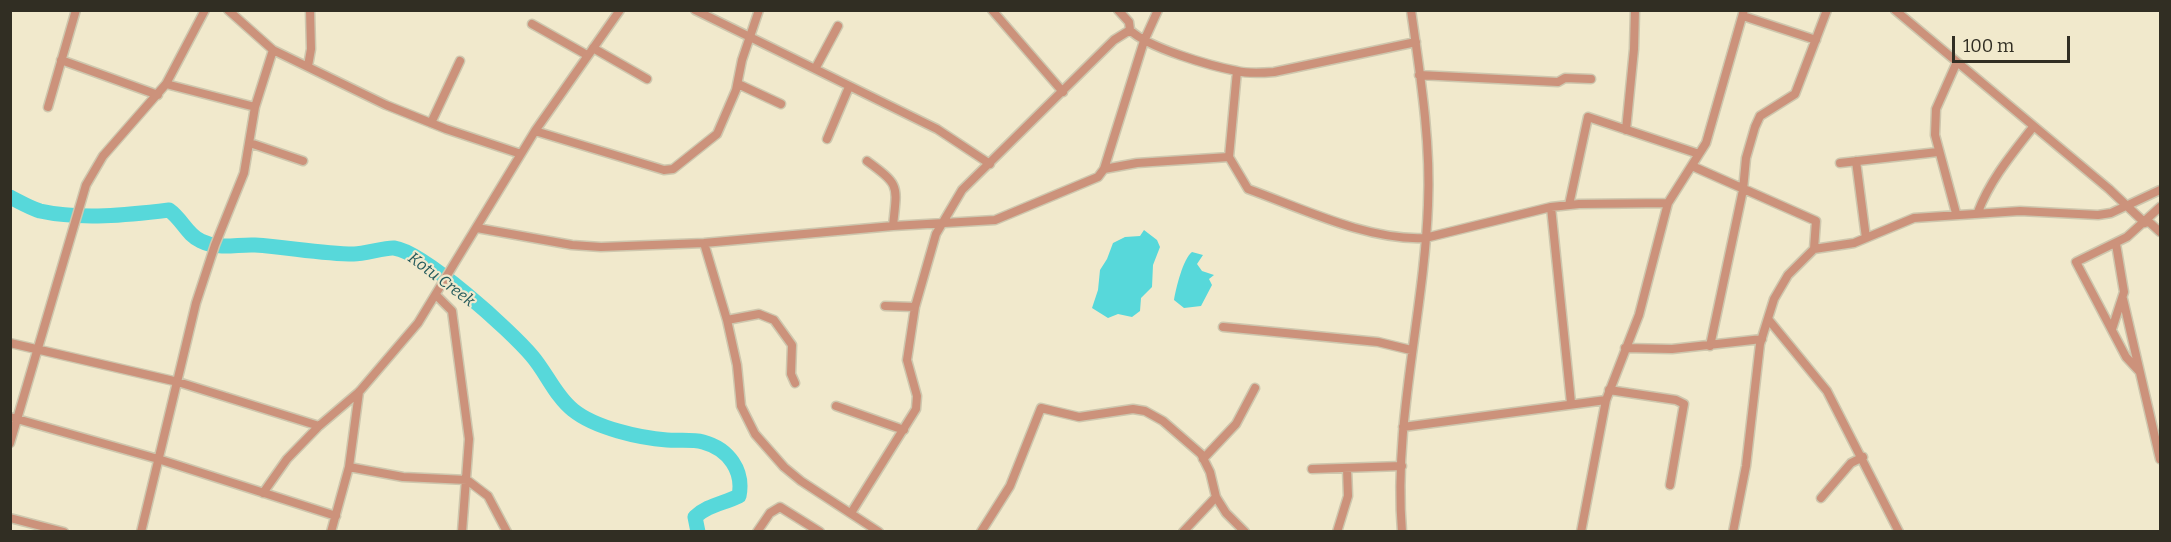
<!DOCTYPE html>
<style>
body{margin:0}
#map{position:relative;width:2171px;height:542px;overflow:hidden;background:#f1e9cc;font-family:Bitter,serif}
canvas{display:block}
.frame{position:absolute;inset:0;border:12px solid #312e23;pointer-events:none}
.scale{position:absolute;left:1952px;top:36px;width:118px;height:27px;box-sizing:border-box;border:3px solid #312e23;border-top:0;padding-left:8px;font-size:18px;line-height:21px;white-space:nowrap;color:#312e23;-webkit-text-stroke:4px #f1e9cc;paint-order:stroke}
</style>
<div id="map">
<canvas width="2171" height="542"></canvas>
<div class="frame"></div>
<div class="scale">100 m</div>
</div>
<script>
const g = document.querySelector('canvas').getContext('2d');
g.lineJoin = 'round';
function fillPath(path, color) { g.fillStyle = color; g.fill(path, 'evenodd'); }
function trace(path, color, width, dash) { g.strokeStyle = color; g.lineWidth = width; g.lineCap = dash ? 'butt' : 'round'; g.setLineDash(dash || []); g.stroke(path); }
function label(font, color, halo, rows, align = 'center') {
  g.font = font + ' Bitter,serif'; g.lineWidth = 4.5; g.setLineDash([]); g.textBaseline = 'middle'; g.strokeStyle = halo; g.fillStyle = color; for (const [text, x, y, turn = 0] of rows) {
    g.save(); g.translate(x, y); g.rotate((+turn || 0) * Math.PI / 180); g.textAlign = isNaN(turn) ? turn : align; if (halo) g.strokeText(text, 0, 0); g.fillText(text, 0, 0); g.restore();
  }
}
const water = new Path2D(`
 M 1144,230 L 1157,240 L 1160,247 L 1153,265 L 1152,287 L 1141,298 L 1140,311 L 1132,317 L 1118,314 L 1108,318 L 1092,308 L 1098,290 L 1100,270 L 1107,259 L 1113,243 L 1125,237 L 1140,236 Z
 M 1192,252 L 1203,255 L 1197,264 L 1202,271 L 1214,275 L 1209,279 L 1212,285 L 1201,306 L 1184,308 L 1174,300 C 1176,288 1183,259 1192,252 Z`);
const river = new Path2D(`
 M 10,197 C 20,202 30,208 40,211 C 81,220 128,215 169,210 C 182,219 187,235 201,241 C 219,250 237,244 255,245 C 288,247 321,254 354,254 C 364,254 387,247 394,248 C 424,252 511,331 532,356 C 546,372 556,397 573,410 C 595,428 640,438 667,440 C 678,441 692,439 703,442 C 729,449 744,471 739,496 C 722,504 708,505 695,517 L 698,532`);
const minor = new Path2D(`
 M 228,10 L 273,50 L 386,105 L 446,129 L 521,154
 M 695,10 L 937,129 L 990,164
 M 992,10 L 1063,92
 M 1118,10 L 1129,22 L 1130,30
 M 1895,10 L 2109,189 L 2145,223
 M 1743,16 L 1816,40
 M 532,24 L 587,55
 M 593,48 L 647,79
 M 61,60 L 158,95
 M 308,66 L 311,49 L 310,10
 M 815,69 L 838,26
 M 1237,71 L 1229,157 L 1248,189 C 1301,208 1368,241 1425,238 L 1551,207 L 1579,204 L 1668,203 L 1706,143 L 1744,10
 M 1419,75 L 1558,82 L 1565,78 L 1591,79
 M 166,84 L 255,107
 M 738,84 L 781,104
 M 48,107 L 76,10
 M 431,123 L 460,61
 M 1626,130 L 1634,49 L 1635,10
 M 535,131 L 664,170 L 673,169 L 717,134 L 736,90 L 742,60 L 759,10
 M 827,139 L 849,87
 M 250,143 L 303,161
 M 867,161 C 901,186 897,185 893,226
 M 1856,161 L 1866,238
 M 1840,163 L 1938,152
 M 1692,166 L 1816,221 L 1814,249
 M 1104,169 L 1137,163 L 1229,157
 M 1569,205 L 1588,117 L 1699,154
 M 1551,207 L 1571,403
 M 1978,212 C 1990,180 2012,154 2033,127
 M 1956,213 L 1935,135 L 1936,109 L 1956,64
 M 2148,221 L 2160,232
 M 477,228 L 572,245 L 601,247 L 704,243 L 893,226 L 995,220 L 1098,177 L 1104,169 L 1144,41 L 1158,10
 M 704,243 L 727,320 L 759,314 L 774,320 L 792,345 L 791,374 L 795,383
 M 436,295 L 452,311 L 469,439 L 462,532
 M 2123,299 L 2160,459
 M 885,306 L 915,307
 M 1768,319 L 1827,391 L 1899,532
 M 727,320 L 737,365 L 741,406 L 755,434 L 784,467 L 801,481 L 879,532
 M 1223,327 L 1378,342 L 1411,350
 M 2112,329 L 2124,292 L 2116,244
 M 10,343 L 178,382 L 319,426
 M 1710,346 L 1743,190 L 1746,158 L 1755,127 L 1760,116 L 1795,94 L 1827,10
 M 1625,348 L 1672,349 L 1762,339
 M 2139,371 L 2126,357 L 2076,262 L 2127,237 L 2160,207
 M 1609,390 L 1676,400 L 1684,404 L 1670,485
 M 836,406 L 904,430
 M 10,417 L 158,459 L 336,516
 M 1403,427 L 1606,400
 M 10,443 L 86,185 L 103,156 L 166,84 L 205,10
 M 1203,459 L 1236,424 L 1255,388
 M 349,467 L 403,477 L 467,480 L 488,496 L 507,532
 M 1312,469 L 1402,466
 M 263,493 L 287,459 L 319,426 L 359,392 L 418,323 L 535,131 L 620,10
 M 1821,498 L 1851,463 L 1863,457
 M 851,513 L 916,409 L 917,396 L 907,360 L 915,307 L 936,234 L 962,190 L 1114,40 L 1130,30 C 1148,48 1211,66 1237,71 C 1249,74 1262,73 1274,72 L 1416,42
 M 10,518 L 64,532
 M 141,532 L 196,303 L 215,245 L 244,173 L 255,107 L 273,50
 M 331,532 L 349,467 L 359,392
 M 757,532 L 770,513 L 780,507 L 820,532
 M 981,532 L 1010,486 L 1041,408 L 1079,417 L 1133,409 L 1145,411 L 1163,421 L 1201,454 L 1210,472 L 1216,497 L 1226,513 L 1245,532
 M 1183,532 L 1216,497
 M 1337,532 L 1348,496 L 1347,468
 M 1402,532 C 1393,422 1424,314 1428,205 C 1431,141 1420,74 1411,10
 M 1581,532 L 1606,400 L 1639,315 L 1668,203
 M 1733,532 L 1746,466 L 1760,344 L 1774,299 L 1788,275 L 1814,249 L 1854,243 L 1914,218 L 2020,211 L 2098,215 L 2111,213 L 2160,190`);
const waterNames = [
 ["Kotu Creek",441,280,37]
];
fillPath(water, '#57d8da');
trace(river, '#57d8da', 15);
trace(minor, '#cec7ae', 11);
trace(minor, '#cc927b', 8);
label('italic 16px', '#255b5c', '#f1e9cc', waterNames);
</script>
